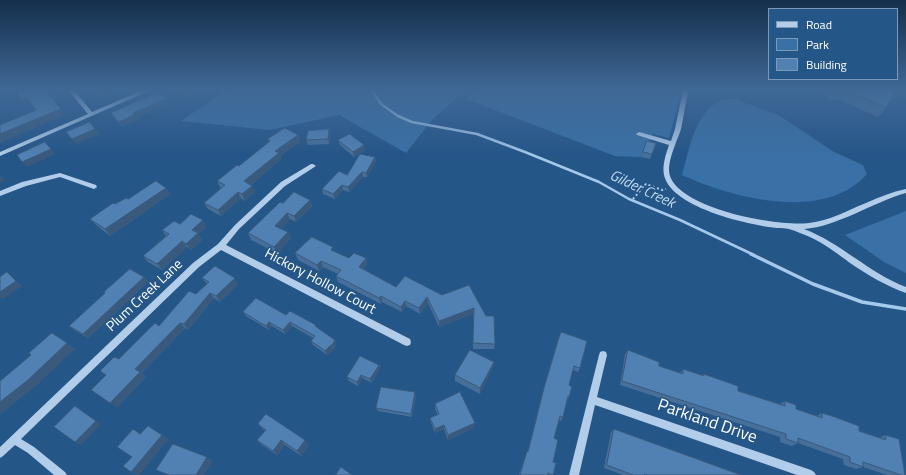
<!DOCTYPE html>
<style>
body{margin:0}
#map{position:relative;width:906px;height:475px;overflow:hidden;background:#255688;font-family:"Titillium Web",sans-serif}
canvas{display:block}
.legend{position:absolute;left:768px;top:8px;width:130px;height:72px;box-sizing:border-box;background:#255688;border:1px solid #7c9ab8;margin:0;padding:5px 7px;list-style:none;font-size:12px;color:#fff}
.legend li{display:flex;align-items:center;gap:8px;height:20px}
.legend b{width:20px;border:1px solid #7c9ab8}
</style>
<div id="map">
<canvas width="906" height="475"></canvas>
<ul class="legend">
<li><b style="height:5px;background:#b1cde9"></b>Road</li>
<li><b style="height:11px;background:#3970a5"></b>Park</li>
<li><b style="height:11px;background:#5181b2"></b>Building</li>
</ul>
</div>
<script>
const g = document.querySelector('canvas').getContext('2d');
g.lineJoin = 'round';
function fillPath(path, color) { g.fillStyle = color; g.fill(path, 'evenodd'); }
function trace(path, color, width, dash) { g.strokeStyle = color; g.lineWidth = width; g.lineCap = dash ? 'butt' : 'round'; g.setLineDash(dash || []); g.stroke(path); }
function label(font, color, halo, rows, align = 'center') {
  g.font = font + ' "Titillium Web",sans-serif'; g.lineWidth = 3; g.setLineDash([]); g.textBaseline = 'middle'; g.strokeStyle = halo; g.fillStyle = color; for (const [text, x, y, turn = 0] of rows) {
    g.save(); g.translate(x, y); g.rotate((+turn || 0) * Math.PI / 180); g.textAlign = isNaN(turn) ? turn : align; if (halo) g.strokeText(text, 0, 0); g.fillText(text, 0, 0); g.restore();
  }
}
const green = new Path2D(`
 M 226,90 L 459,90 L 462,93 L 432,120 L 406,153 L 339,115 L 270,130 L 181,121 Z
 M 475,90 L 682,90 L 669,138 L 653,134 L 648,146 L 645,146 L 641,157 L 615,156 L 466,99 Z
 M 723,99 L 735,99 L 780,116 L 834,152 L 863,165 L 867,174 C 824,223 732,198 682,175 C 690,148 694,112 723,99 Z
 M 906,211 L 906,273 L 884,262 L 845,235 Z`);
const streamFar1 = new Path2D(`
 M 372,90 L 381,104 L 398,116 L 412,122 L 477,134 L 525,152 L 599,182 L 629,199 L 680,220 L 754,255`);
const stream = new Path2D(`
 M 751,254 L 813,284 L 862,302 L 906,309`);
const path = new Path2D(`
 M 633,199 L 646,184 L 662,190 L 666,189`);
const minor = new Path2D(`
 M 0,90 L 4,90 L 0,93 Z
 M 68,90 L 74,90 L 92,112 L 143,90 L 151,90 L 0,156 L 0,152 L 88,114 Z
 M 683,90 L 689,90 C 685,103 684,116 681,129 C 677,142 666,162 670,176 C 681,209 778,227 809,223 C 829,221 848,210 866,203 C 879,197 892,192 906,189 L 906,193 C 873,202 837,227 804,229 C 841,243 869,273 906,287 L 906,293 C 886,286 868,275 850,263 C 838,254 825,244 812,238 C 805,235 796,231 789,229 C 786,228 781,228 777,228 C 769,227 761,226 753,224 C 728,219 670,203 664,175 C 662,165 666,154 669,145 L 637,135 L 636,134 L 639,132 L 671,141 L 675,129 Z
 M 311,164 L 313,164 L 316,166 L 285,186 L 239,229 L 226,245 L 410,339 L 411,342 L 410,345 L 407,346 L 404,345 L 221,250 L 199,267 L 21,439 L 34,447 L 65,472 L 67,475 L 54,475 L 28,453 L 15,445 L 3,456 L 0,458 L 0,447 L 193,263 L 218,244 L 235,225 L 281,182 Z
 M 60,173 L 96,185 L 97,187 L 94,189 L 60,177 L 26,186 L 0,196 L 0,191 L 22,182 Z
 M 603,351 L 606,352 L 607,355 L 597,397 L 811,470 L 814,472 L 816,475 L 797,475 L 595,405 L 579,475 L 569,475 L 599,355 L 600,352 Z`);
const wall = new Path2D(`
 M 828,90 L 906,90 L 906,97 L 895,93 L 886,107 L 878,117 L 838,99 L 835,101 L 824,96 Z
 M 165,99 L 167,104 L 136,118 L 137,120 L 122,126 L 114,118 L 111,113 Z
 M 329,129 L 330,134 L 329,144 L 308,145 L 306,140 Z
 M 298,135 L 300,142 L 280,156 L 281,159 L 251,185 L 255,192 L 245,201 L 241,198 L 221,216 L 208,209 L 204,203 L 221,188 L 220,187 L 217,181 L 239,166 L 269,142 L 268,139 Z
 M 338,140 L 365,150 L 354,157 L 340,145 Z
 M 647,141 L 656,143 L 650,159 L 641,157 Z
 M 375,157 L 376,162 L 367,177 L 363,177 L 349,192 L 343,190 L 335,199 L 323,194 L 322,189 L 347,175 Z
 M 166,188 L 170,194 L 110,236 L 96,225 L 90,219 L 115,204 L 128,199 Z
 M 310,200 L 312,206 L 296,222 L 290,219 L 281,229 L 291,238 L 277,253 L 251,240 L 248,233 L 283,203 Z
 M 180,224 L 207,227 L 198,234 L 202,240 L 191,250 L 187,247 L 162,270 L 148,262 L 143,256 L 166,236 L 162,230 Z
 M 334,252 L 349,258 L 366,258 L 367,264 L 363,269 L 396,287 L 442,295 L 469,285 L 495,344 L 494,349 L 473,349 L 473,314 L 439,327 L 428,303 L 420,314 L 406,306 L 402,312 L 382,302 L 381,304 L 338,282 L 336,276 L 338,274 L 323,267 L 319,271 L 298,260 L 295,253 Z
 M 144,277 L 148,282 L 88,338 L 74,330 L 69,326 Z
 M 202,278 L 238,284 L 220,302 L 214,298 L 188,330 L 185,328 L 142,373 L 146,377 L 117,407 L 91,390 L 106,375 L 100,371 L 119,359 L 159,326 L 196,294 L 207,284 Z
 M 243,312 L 286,315 L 317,328 L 337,344 L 334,349 L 333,349 L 327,355 L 313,345 L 311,341 L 313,338 L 292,326 L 285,334 L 272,326 L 269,330 L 246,316 Z
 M 559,336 L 580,368 L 578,372 L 573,370 L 569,385 L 569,397 L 567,400 L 563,417 L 561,421 L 559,420 L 554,438 L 553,462 L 556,463 L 552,475 L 519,475 L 527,451 L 528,451 L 543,391 Z
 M 628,350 L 659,366 L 680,373 L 683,369 L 702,375 L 704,374 L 738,391 L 780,404 L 785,401 L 796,409 L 817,416 L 822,413 L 859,431 L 879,438 L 885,435 L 901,475 L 887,475 L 863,467 L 856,469 L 844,465 L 843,459 L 798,443 L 792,446 L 780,442 L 780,437 L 620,385 L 625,354 Z
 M 379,365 L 380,368 L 372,383 L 362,378 L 358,386 L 349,381 L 347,377 Z
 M 493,367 L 480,394 L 455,381 L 455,375 Z
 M 416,396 L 412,417 L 378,411 L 376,408 Z
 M 435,404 L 474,428 L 448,440 L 444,429 L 435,433 L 431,423 L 430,418 L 438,415 L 435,409 Z
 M 258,424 L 309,445 L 301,456 L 285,445 L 277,455 L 262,445 L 257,440 L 265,431 Z
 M 614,429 L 741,475 L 623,475 L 604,468 L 611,432 Z`);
const shadedWall = new Path2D(`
 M 95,90 L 109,90 L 108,94 L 96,96 L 92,91 Z
 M 189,90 L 203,90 L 185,98 L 183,93 Z
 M 844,90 L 838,99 L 835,101 L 842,91 Z
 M 26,97 L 31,103 L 26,105 L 21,99 Z
 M 165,99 L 167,104 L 136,118 L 137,120 L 122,126 L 119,122 L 133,113 Z
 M 61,109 L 65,115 L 0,143 L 0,134 Z
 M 95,129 L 99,134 L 76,144 L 72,139 Z
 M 329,129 L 330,134 L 329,144 L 328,139 Z
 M 298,135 L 300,142 L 280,156 L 281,159 L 247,188 L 244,181 L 275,151 Z
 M 45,142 L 55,154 L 27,167 L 22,162 Z
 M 364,145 L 365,150 L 354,157 L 353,152 Z
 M 375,157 L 376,162 L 367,177 L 366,173 Z
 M 362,172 L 363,177 L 349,192 L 348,187 Z
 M 0,174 L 5,181 L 0,183 Z
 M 342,185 L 343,190 L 335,199 L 333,194 Z
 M 252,186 L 255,192 L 245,201 L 242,194 Z
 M 166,188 L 170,194 L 110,236 L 105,229 Z
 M 238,192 L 241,198 L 221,216 L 218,210 Z
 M 310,200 L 312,206 L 296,222 L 294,216 Z
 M 287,213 L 290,219 L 278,232 L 275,226 Z
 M 203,220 L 207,227 L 198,234 L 202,240 L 191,250 L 186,244 L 192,230 Z
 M 288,232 L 291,238 L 277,253 L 274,247 Z
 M 182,241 L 187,247 L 162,270 L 157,264 Z
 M 366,258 L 367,264 L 361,273 L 359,267 Z
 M 321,261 L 323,267 L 319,271 L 317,265 Z
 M 7,272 L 22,286 L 3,299 L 0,297 L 0,292 Z
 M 144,277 L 148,282 L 88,338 L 83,334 Z
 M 235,278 L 238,284 L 220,302 L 216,296 Z
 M 210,293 L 214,298 L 188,330 L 184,324 Z
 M 381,296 L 382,302 L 381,304 L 379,298 Z
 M 427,297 L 428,303 L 420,314 L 419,308 Z
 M 405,301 L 406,306 L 402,312 L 401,307 Z
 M 474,308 L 473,314 L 439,327 L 439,321 Z
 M 269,322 L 272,326 L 269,330 L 266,326 Z
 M 290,322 L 292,326 L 285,334 L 283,330 Z
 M 180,323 L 185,328 L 142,373 L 146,377 L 117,407 L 110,403 L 135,369 Z
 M 335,340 L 337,344 L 334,349 L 332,345 Z
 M 67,343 L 75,349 L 37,385 L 0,415 L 0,402 Z
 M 331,345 L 333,349 L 327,355 L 325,351 Z
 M 494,362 L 493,367 L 480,394 L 480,388 Z
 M 379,365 L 380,368 L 372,383 L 370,379 Z
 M 361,375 L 362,378 L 358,386 L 357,382 Z
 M 415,392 L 416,396 L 412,417 L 411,414 Z
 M 75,406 L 80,409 L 101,424 L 81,445 L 75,442 Z
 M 475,423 L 474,428 L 448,440 L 448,435 Z
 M 444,425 L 444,429 L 435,433 L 435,429 Z
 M 162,435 L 169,439 L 139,475 L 138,475 L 131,472 Z
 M 281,440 L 285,445 L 277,455 L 273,451 Z
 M 305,440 L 309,445 L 301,456 L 297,451 Z
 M 207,457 L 213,461 L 204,475 L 196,475 Z`);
const building = new Path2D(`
 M 20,90 L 45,90 L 61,109 L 0,134 L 0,125 L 36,110 L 26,97 L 21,99 L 16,92 Z
 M 182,90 L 189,90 L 183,93 Z
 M 847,90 L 897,90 L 886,107 Z
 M 159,92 L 165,99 L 133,113 L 134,115 L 119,122 L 111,113 Z
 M 90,122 L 95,129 L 72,139 L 66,132 Z
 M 285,128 L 298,135 L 275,151 L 279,153 L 244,181 L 252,186 L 242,194 L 238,192 L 218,210 L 204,203 L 225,185 L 217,181 L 237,165 L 239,166 L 270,141 L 268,139 Z
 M 329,129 L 328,139 L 306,140 L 308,131 Z
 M 350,134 L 364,145 L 353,152 L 338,140 Z
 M 647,141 L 656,143 L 652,154 L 643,152 Z
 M 45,142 L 51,149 L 22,162 L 17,155 Z
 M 360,154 L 375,157 L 366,173 L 362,172 L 348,187 L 342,185 L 333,194 L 322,189 L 339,171 L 347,175 Z
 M 156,181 L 166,188 L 105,229 L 90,219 L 113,203 L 115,204 L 126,198 L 128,199 Z
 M 294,192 L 310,200 L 294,216 L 287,213 L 275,226 L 288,232 L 274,247 L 248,233 L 280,202 L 283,203 Z
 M 191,214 L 203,220 L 192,230 L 198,233 L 186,244 L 182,241 L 157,264 L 143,256 L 169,234 L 162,230 L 174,221 L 180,224 Z
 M 312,237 L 333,247 L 331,250 L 349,258 L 354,253 L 366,258 L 359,267 L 396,287 L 405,276 L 442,295 L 469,285 L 486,316 L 494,316 L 495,344 L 473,343 L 474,308 L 439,321 L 427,297 L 419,308 L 405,301 L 401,307 L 381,296 L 379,298 L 336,276 L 341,270 L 321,261 L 317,265 L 295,253 Z
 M 215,266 L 235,278 L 216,296 L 210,293 L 184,324 L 180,323 L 135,369 L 140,372 L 110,403 L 91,390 L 106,375 L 100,371 L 114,357 L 119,359 L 155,323 L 159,326 L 189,291 L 196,294 L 209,282 L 202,278 Z
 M 130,269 L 144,277 L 83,334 L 69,326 L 105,293 L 104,292 Z
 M 7,272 L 16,281 L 0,292 L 0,277 Z
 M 256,298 L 286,315 L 290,311 L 316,325 L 315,326 L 335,340 L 332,345 L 331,345 L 325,351 L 311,341 L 315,336 L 290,322 L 283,330 L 269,322 L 266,326 L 243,312 Z
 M 561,332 L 587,341 L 580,368 L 574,366 L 569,385 L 572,387 L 569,397 L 568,396 L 563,417 L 560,416 L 554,438 L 558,440 L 553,462 L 556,463 L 553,475 L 548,473 L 548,475 L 520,475 L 527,451 L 528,452 L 544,388 Z
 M 52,333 L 67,343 L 28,380 L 0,402 L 0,381 L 31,355 L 29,353 Z
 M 470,350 L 494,362 L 480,388 L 455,375 Z
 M 628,350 L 659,362 L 659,366 L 683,374 L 683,369 L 704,376 L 704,374 L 738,386 L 738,391 L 785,406 L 785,401 L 796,405 L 796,409 L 822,418 L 822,413 L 835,417 L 859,426 L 859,431 L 886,440 L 885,435 L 899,439 L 905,475 L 901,475 L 863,462 L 863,467 L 850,462 L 850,457 L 798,438 L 798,443 L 786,439 L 786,434 L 622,381 Z
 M 360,356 L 379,365 L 370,379 L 361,375 L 357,382 L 347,377 Z
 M 381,387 L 415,392 L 411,414 L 376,408 Z
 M 460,392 L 475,423 L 448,435 L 444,425 L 435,429 L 430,418 L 439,414 L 435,404 Z
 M 75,406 L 96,421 L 75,442 L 54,427 Z
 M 266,414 L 305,440 L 297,451 L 281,440 L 273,451 L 257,440 L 266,430 L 258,424 Z
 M 148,426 L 162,435 L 131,472 L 123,466 L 132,457 L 117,447 L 133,429 L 140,434 Z
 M 614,429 L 741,475 L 648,475 L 645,474 L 644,475 L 633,475 L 607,465 Z
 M 173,444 L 207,457 L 196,475 L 169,475 L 156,470 Z
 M 341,467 L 352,475 L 336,475 Z`);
const streetNames = [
 ["Hickory Hollow Court",320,282,28],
 ["Plum Creek Lane",145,296,-43]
];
const waterNames = [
 ["Gilder Creek",642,190,25]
];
const nearStreetnames = [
 ["Parkland Drive",707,422,19]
];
fillPath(green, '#3970a5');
trace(streamFar1, '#a5c9ea', 2.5);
trace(stream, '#a5c9ea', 3.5);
trace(path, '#b1cde9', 2, [2, 2.5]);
fillPath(minor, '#b1cde9');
fillPath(wall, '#466f99');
fillPath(shadedWall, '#395a7d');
fillPath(building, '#5181b2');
trace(building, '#395a7d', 1);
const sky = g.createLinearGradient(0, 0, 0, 157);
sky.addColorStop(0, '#142f4b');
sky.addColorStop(0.57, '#406896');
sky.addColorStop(1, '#40689600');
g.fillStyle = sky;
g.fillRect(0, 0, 906, 157);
label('14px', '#fff', '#255688', streetNames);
label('italic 15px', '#bdd7f0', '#255688', waterNames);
label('17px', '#fff', '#255688', nearStreetnames);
</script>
